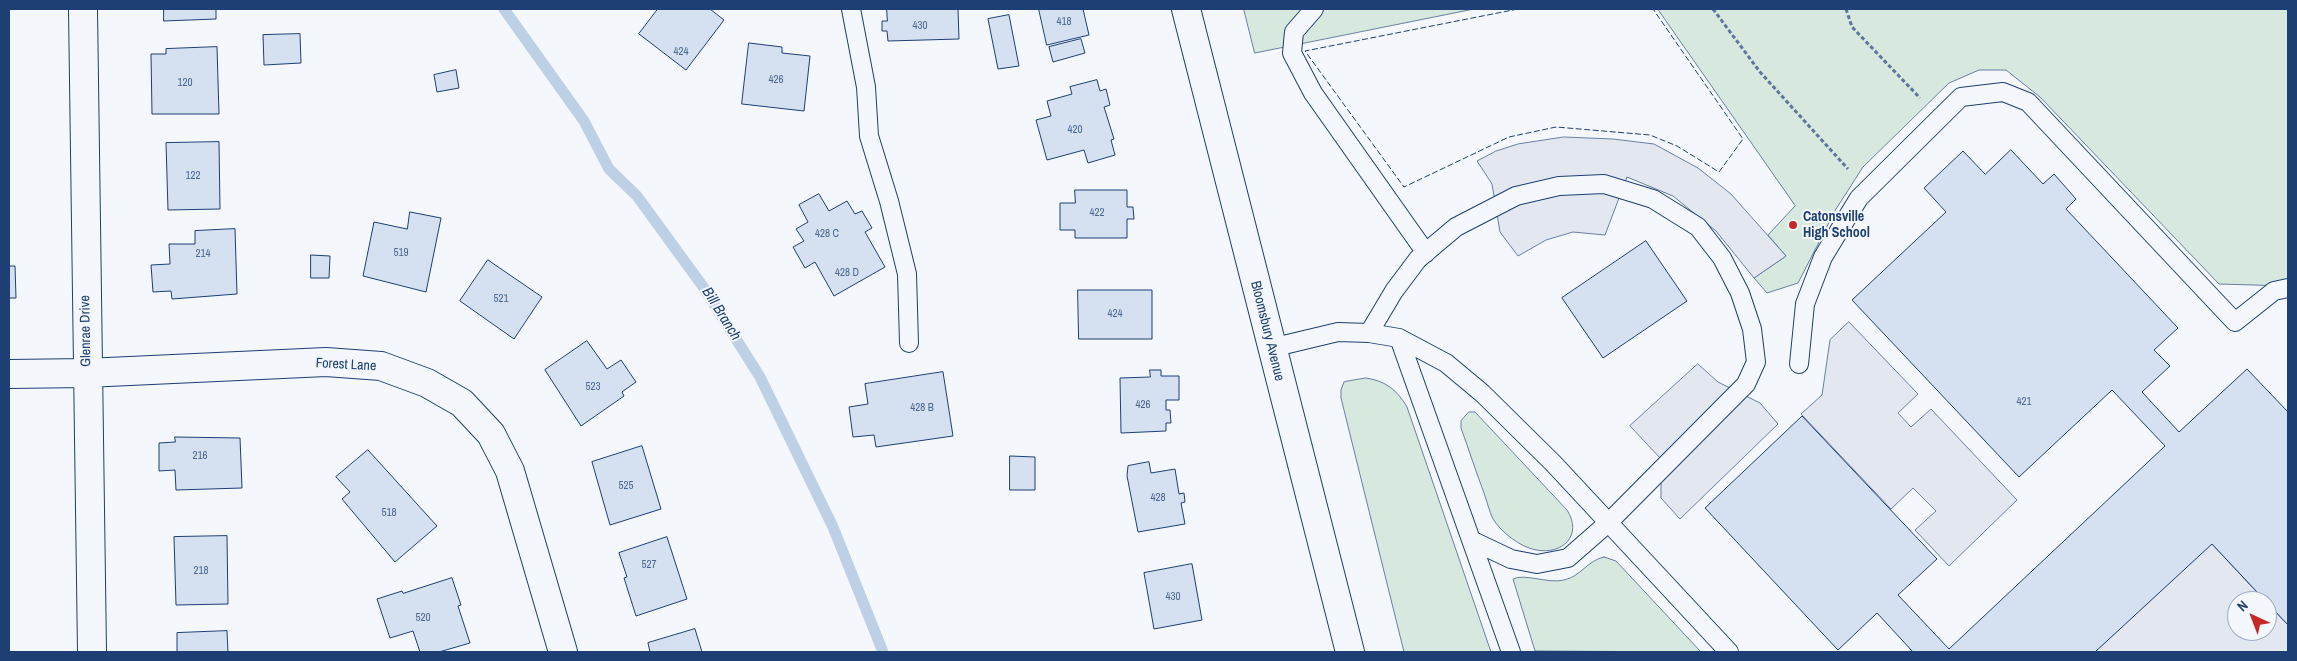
<!DOCTYPE html>
<style>
body{margin:0}
#map{position:relative;width:2297px;height:661px;overflow:hidden;background:#f4f7fb;font-family:"Archivo Narrow",sans-serif}
canvas{display:block}
.frame{position:absolute;inset:0;border:10px solid #1d3f73;pointer-events:none}
.north{position:absolute;left:2227px;top:591px;width:50px;height:50px;box-sizing:border-box;background:#f4f7fb;border:1px solid #9eadc5;border-radius:50%;rotate:317deg;font-size:14px;font-weight:700;line-height:20px;text-align:center;color:#1d3f73}
.north::after{content:'';display:block;margin:auto;width:18px;height:22px;background:#c62828;clip-path:polygon(50% 0,100% 100%,50% 72%,0 100%)}
</style>
<div id="map">
<canvas width="2297" height="661"></canvas>
<div class="frame"></div>
<div class="north">N</div>
</div>
<script>
const g = document.querySelector('canvas').getContext('2d');
g.lineJoin = 'round';
function fillPath(path, color) { g.fillStyle = color; g.fill(path, 'evenodd'); }
function trace(path, color, width, dash) { g.strokeStyle = color; g.lineWidth = width; g.lineCap = dash ? 'butt' : 'round'; g.setLineDash(dash || []); g.stroke(path); }
function label(font, color, halo, rows, align = 'center') {
  g.font = font + ' "Archivo Narrow",sans-serif'; g.lineWidth = 4; g.setLineDash([]); g.textBaseline = 'middle'; g.strokeStyle = halo; g.fillStyle = color; for (const [text, x, y, turn = 0] of rows) {
    g.save(); g.translate(x, y); g.rotate((+turn || 0) * Math.PI / 180); g.textAlign = isNaN(turn) ? turn : align; if (halo) g.strokeText(text, 0, 0); g.fillText(text, 0, 0); g.restore();
  }
}
const green = new Path2D(`
 M 1244,9 L 1474,9 L 1255,53 Z
 M 1658,9 L 2288,9 L 2288,286 L 2219,284 L 2040,97 L 2006,70 L 1979,70 L 1949,83 L 1863,167 L 1836,209 L 1798,283 L 1767,293 L 1754,278 L 1786,256 L 1768,235 L 1795,206 Z
 M 1366,378 C 1386,381 1397,390 1407,407 L 1491,652 L 1404,652 L 1341,398 L 1341,390 L 1344,382 Z
 M 1469,412 L 1475,412 L 1567,510 C 1583,535 1563,555 1536,550 C 1520,547 1501,532 1493,519 C 1489,511 1487,501 1484,493 C 1476,472 1469,450 1461,428 L 1461,421 Z
 M 1604,557 L 1616,561 L 1701,652 L 1535,651 L 1513,579 C 1525,573 1548,584 1564,580 C 1580,577 1588,560 1604,557 Z`);
const parking = new Path2D(`
 M 1564,137 L 1613,139 L 1654,144 L 1698,168 L 1731,194 L 1786,256 L 1754,278 L 1716,231 L 1673,196 L 1627,177 L 1605,235 L 1573,232 L 1546,240 L 1518,256 L 1500,232 L 1492,184 L 1477,161 L 1496,151 L 1518,144 Z
 M 1849,322 L 1918,394 L 1898,413 L 1911,427 L 1931,409 L 2017,500 L 1949,566 L 1915,530 L 1936,511 L 1913,488 L 1891,509 L 1801,414 L 1822,395 L 1830,340 Z
 M 1698,364 L 1718,382 L 1760,403 L 1778,424 L 1680,519 L 1661,498 L 1661,459 L 1630,426 Z
 M 2212,544 L 2265,601 L 2237,601 L 2237,631 L 2267,631 L 2267,603 L 2288,625 L 2288,652 L 2095,652 Z`);
const stream = new Path2D(`
 M 504,9 L 584,121 L 609,169 L 637,196 L 704,288 L 760,377 L 833,527 L 883,652`);
const building = new Path2D(`
 M 164,9 L 216,9 L 216,19 L 164,21 Z
 M 658,9 L 710,9 L 724,20 L 686,70 L 639,34 Z
 M 887,9 L 958,9 L 959,39 L 888,41 L 887,31 L 882,31 L 882,21 L 887,21 Z
 M 1039,9 L 1083,9 L 1089,35 L 1047,45 Z
 M 1009,15 L 1019,66 L 998,69 L 988,19 Z
 M 300,34 L 301,63 L 264,65 L 263,35 Z
 M 1081,39 L 1085,53 L 1053,62 L 1049,47 Z
 M 749,43 L 782,47 L 782,53 L 810,56 L 804,111 L 742,104 Z
 M 217,47 L 219,114 L 152,114 L 151,54 L 166,54 L 166,49 Z
 M 456,70 L 459,88 L 437,92 L 434,75 Z
 M 1097,80 L 1100,91 L 1106,89 L 1110,105 L 1104,107 L 1114,139 L 1111,140 L 1115,155 L 1088,163 L 1084,150 L 1047,160 L 1036,120 L 1051,116 L 1047,101 L 1072,94 L 1070,87 Z
 M 219,142 L 220,209 L 168,210 L 166,143 Z
 M 2011,150 L 2043,184 L 2054,174 L 2076,199 L 2066,209 L 2178,328 L 2154,350 L 2170,366 L 2142,392 L 2179,432 L 2247,369 L 2288,412 L 2288,625 L 2212,544 L 2095,652 L 1913,652 L 1877,613 L 1838,650 L 1705,508 L 1802,416 L 1937,559 L 1898,595 L 1949,649 L 2165,446 L 2112,390 L 2019,477 L 1852,300 L 1946,212 L 1924,188 L 1963,151 L 1985,174 Z
 M 1075,190 L 1127,190 L 1127,207 L 1133,207 L 1134,219 L 1127,219 L 1127,238 L 1075,238 L 1075,230 L 1060,230 L 1060,203 L 1075,203 Z
 M 819,194 L 829,211 L 847,201 L 855,214 L 862,211 L 872,228 L 865,232 L 885,267 L 834,296 L 815,262 L 805,268 L 793,247 L 804,241 L 796,229 L 808,222 L 799,205 Z
 M 410,212 L 441,218 L 426,292 L 363,276 L 374,222 L 407,229 Z
 M 235,229 L 237,294 L 172,299 L 171,291 L 153,292 L 151,265 L 170,264 L 169,244 L 195,244 L 195,231 Z
 M 1646,241 L 1687,301 L 1603,358 L 1562,298 Z
 M 311,255 L 330,256 L 329,278 L 311,278 Z
 M 488,260 L 542,297 L 514,339 L 460,301 Z
 M 9,266 L 15,266 L 16,298 L 9,298 Z
 M 1078,290 L 1152,290 L 1152,339 L 1079,339 Z
 M 587,341 L 607,369 L 621,360 L 636,382 L 622,392 L 624,396 L 581,426 L 545,370 Z
 M 1150,370 L 1161,370 L 1161,376 L 1179,376 L 1179,400 L 1166,400 L 1166,410 L 1170,410 L 1171,423 L 1166,423 L 1166,431 L 1121,433 L 1120,378 L 1150,377 Z
 M 943,372 L 953,436 L 876,447 L 874,435 L 853,437 L 849,407 L 868,404 L 865,384 Z
 M 175,437 L 240,438 L 242,488 L 176,490 L 175,470 L 159,471 L 159,443 L 175,442 Z
 M 642,446 L 661,509 L 610,525 L 592,462 Z
 M 368,450 L 437,526 L 395,562 L 342,499 L 350,492 L 336,477 Z
 M 1010,456 L 1035,457 L 1035,490 L 1010,490 Z
 M 1149,462 L 1151,473 L 1175,469 L 1179,494 L 1184,493 L 1185,502 L 1181,503 L 1185,524 L 1138,532 L 1127,476 L 1128,466 Z
 M 227,536 L 228,604 L 176,605 L 174,537 Z
 M 667,537 L 687,599 L 636,616 L 624,578 L 627,577 L 619,553 Z
 M 1192,564 L 1202,620 L 1154,629 L 1144,573 Z
 M 452,578 L 461,605 L 458,606 L 470,643 L 439,652 L 420,652 L 413,631 L 390,638 L 377,599 L 402,591 L 403,593 Z
 M 695,629 L 702,652 L 650,652 L 648,643 Z
 M 227,631 L 228,652 L 177,652 L 177,633 Z`);
const path = new Path2D(`
 M 1713,9 L 1760,72 L 1848,169
 M 1846,9 L 1852,27 L 1920,98`);
const service = new Path2D(`
 M 851,9 L 866,87 L 869,136 L 889,201 L 907,274 L 909,343
 M 1314,9 L 1294,32 L 1292,53 L 1313,93 L 1426,253
 M 1369,333 L 1394,291 L 1418,259 L 1456,227 L 1516,196 L 1559,186 L 1604,184 L 1653,199 L 1698,227 L 1722,258 L 1740,293 L 1752,329 L 1756,362 L 1746,384 L 1608,523 L 1568,558 L 1537,564 L 1511,559 L 1473,541
 M 1399,338 L 1511,652
 M 1271,348 L 1338,332 L 1369,333 L 1399,338 L 1446,363 L 1482,393 L 1553,463 L 1729,652
 M 1799,364 L 1805,304 L 1823,257 L 1859,198 L 1961,97 L 2003,92 L 2028,102 L 2235,322 L 2274,291 L 2288,288`);
const minor = new Path2D(`
 M 83,9 L 92,652
 M 9,374 L 86,373 L 326,362 L 381,366 L 427,383 L 462,403 L 491,434 L 510,471 L 563,652`);
const secondary = new Path2D(`
 M 1186,9 L 1350,652`);
const fence = new Path2D(`
 M 1518,9 L 1305,51 L 1404,187 L 1509,137 L 1556,127 L 1650,135 L 1677,146 L 1719,172 L 1743,139 L 1653,9`);
const markers = [
 [1793,225,5,"#c62828"]
];
const numberNames = [
 ["418",1064,22],
 ["430",920,26],
 ["424",681,52],
 ["426",776,80],
 ["120",185,83],
 ["420",1075,130],
 ["122",193,176],
 ["422",1097,213],
 ["428 C",827,234],
 ["519",401,253],
 ["214",203,254],
 ["428 D",847,273],
 ["521",501,299],
 ["424",1115,314],
 ["523",593,387],
 ["421",2024,402],
 ["426",1143,405],
 ["428 B",922,408],
 ["216",200,456],
 ["525",626,486],
 ["428",1158,498],
 ["518",389,513],
 ["527",649,565],
 ["218",201,571],
 ["430",1173,597],
 ["520",423,618]
];
const poiNames = [
 ["Catonsville",1803,217],
 ["High School",1803,233]
];
const streetNames = [
 ["Glenrae Drive",86,331,-91],
 ["Bloomsbury Avenue",1267,331,76],
 ["Forest Lane",346,365,3]
];
const waterNames = [
 ["Bill Branch",721,314,58]
];
fillPath(green, '#d7e8df');
trace(green, '#687fa3', 1);
fillPath(parking, '#e3e8f0');
trace(parking, '#687fa3', 1);
trace(stream, '#bed0e5', 11);
fillPath(building, '#d5e0f0');
trace(building, '#1d3f73', 1);
trace(service, '#1d3f73', 20);
trace(minor, '#1d3f73', 30);
trace(secondary, '#1d3f73', 30);
trace(path, '#5e769c', 3, [4, 2.5]);
trace(service, '#f4f7fb', 18);
trace(minor, '#f4f7fb', 28);
trace(secondary, '#f4f7fb', 28);
trace(fence, '#1d3f73', 1, [6, 2.5]);
for (const [x, y, r, color] of markers) { const dot = new Path2D(); dot.arc(x, y, r, 0, 2 * Math.PI); g.fillStyle = color; g.fill(dot); trace(dot, '#f4f7fb', 2); }
label('11px', '#4b6792', null, numberNames);
label('bold 14px', '#1d3f73', '#f4f7fb', poiNames, 'left');
label('14px', '#1d3f73', '#f4f7fb', streetNames);
label('italic 15px', '#1d3f73', '#f4f7fb', waterNames);
</script>
